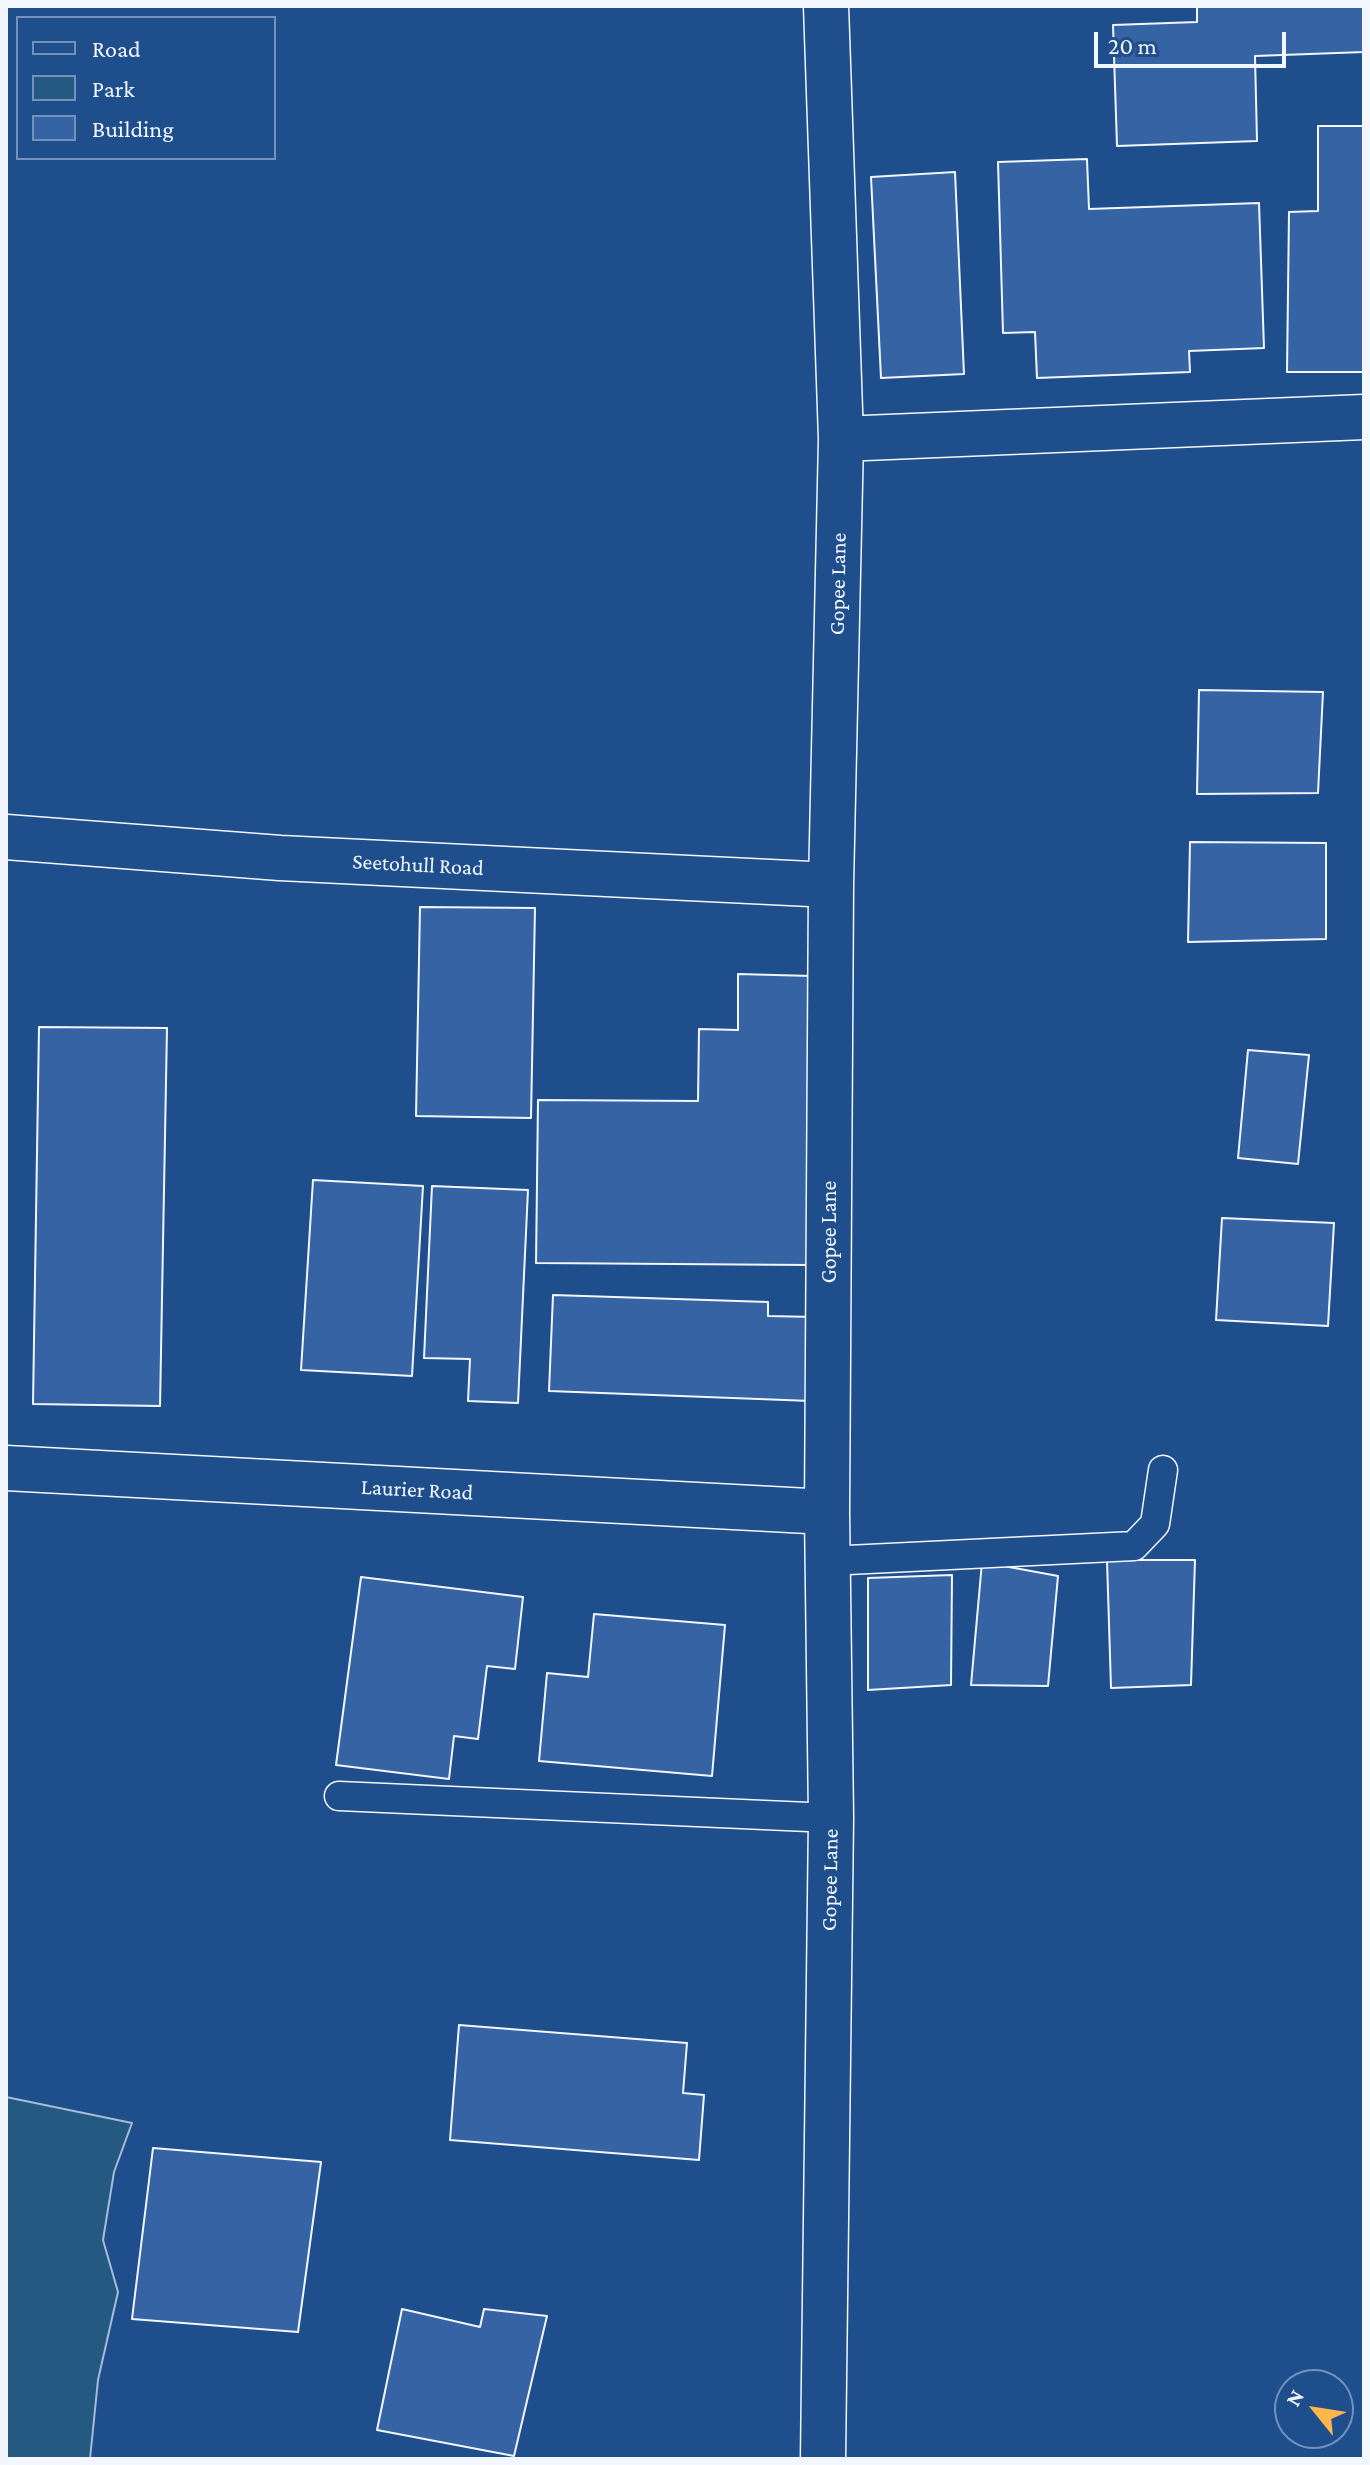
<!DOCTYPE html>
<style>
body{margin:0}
#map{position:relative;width:1370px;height:2465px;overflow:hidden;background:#1f4e8c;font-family:"Crimson Pro",serif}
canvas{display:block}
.frame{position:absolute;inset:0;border:8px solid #f2f6ff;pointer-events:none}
.legend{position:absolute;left:16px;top:16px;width:260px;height:144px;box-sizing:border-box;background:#1f4e8c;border:2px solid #7391ba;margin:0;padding:10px 14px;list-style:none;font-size:24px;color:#f2f6ff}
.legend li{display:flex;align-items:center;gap:16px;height:40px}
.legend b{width:40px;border:2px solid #7391ba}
.north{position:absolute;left:1274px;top:2369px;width:80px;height:80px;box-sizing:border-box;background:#1f4e8c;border:2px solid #7391ba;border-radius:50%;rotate:300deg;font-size:22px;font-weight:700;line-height:32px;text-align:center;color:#f2f6ff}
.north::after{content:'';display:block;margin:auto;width:28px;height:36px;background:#ffb74d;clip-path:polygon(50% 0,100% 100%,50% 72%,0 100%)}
.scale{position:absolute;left:1094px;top:32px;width:192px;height:36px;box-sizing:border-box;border:4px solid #f2f6ff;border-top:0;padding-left:10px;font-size:24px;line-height:28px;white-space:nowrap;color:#f2f6ff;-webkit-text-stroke:6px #1f4e8c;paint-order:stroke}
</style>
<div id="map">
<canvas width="1370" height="2465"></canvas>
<div class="frame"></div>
<ul class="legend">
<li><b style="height:10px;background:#1f4e8c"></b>Road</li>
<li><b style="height:22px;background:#245a82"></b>Park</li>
<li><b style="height:22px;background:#3563a3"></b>Building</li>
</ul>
<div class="north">N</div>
<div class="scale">20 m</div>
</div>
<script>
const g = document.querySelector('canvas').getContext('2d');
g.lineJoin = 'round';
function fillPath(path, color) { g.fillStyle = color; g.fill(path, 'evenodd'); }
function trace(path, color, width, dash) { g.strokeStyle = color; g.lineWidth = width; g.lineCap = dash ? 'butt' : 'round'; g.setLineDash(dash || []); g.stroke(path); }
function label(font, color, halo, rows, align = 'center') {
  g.font = font + ' "Crimson Pro",serif'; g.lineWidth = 6; g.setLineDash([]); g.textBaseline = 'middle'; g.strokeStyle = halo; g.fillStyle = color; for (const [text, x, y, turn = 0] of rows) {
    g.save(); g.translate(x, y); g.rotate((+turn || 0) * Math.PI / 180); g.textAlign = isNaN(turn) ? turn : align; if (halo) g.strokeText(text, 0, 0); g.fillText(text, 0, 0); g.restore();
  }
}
const green = new Path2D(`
 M 6,2097 L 132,2123 L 114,2172 L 103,2240 L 118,2292 L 98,2380 L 90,2459 L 6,2459 Z`);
const building = new Path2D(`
 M 1197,6 L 1364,6 L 1364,52 L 1255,56 L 1257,141 L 1117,146 L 1113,25 L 1197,22 Z
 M 1318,126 L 1364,126 L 1364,372 L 1287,372 L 1289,212 L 1318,211 Z
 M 1087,159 L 1089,209 L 1259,203 L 1264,348 L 1189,351 L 1190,372 L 1037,378 L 1035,332 L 1003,333 L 998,162 Z
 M 955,172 L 964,374 L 881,378 L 871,177 Z
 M 1199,690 L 1323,692 L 1318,793 L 1197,794 Z
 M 1190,842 L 1326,843 L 1326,939 L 1188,942 Z
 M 420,907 L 535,908 L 531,1118 L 416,1116 Z
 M 738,974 L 812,976 L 808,1265 L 536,1263 L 538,1100 L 698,1101 L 699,1029 L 738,1030 Z
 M 39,1027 L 167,1028 L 160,1406 L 33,1404 Z
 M 1248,1050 L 1309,1055 L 1298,1164 L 1238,1158 Z
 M 313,1180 L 423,1186 L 412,1376 L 301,1370 Z
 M 432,1186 L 528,1190 L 518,1403 L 468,1401 L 470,1359 L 424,1358 Z
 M 1222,1218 L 1334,1223 L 1328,1326 L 1216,1320 Z
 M 553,1295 L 768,1302 L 768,1316 L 815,1317 L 811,1401 L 549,1391 Z
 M 1107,1560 L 1195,1560 L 1191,1685 L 1111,1688 Z
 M 982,1562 L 1058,1576 L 1048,1686 L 971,1685 Z
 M 952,1575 L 951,1685 L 868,1690 L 868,1578 Z
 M 361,1577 L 523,1597 L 515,1669 L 487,1666 L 478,1739 L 454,1736 L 449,1779 L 336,1765 Z
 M 594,1614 L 725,1625 L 712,1776 L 539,1761 L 547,1673 L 588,1677 Z
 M 459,2025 L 687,2043 L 683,2093 L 704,2095 L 699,2160 L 450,2140 Z
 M 153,2148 L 321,2162 L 298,2332 L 132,2319 Z
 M 402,2309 L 480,2327 L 484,2309 L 547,2316 L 514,2456 L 377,2430 Z`);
const service = new Path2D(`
 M 827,1561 L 1134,1546 L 1155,1524 L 1163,1470
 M 339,1796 L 831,1818`);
const minor = new Path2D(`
 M 841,439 L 1364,417
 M 6,837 L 280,858 L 831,885
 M 6,1468 L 827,1512
 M 823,2459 L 831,1818 L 827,1512 L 831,885 L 841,439 L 826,6`);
const streetNames = [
 ["Gopee Lane",838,584,-89],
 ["Seetohull Road",418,865,3],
 ["Gopee Lane",829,1232,-90],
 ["Laurier Road",417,1490,3],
 ["Gopee Lane",830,1880,-89]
];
fillPath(green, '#245a82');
trace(green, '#a8bbd7', 2);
fillPath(building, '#3563a3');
trace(building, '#f2f6ff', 2);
trace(service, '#f2f6ff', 31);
trace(minor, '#f2f6ff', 47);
trace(service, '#1f4e8c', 28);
trace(minor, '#1f4e8c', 44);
label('22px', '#f2f6ff', '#1f4e8c', streetNames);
</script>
